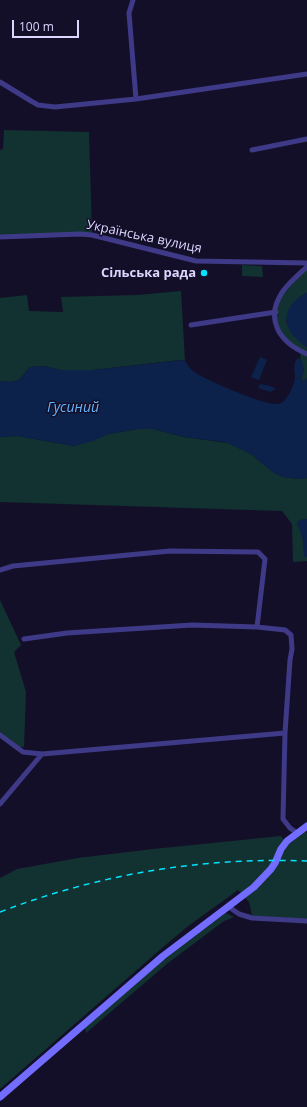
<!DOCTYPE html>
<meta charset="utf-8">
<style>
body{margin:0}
#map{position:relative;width:307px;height:1107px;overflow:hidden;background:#140f28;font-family:"Open Sans",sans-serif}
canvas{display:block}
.scale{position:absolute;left:12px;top:20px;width:67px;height:18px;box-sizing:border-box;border:2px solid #dcd6ff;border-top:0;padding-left:5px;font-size:12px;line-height:14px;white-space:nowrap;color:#dcd6ff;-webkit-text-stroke:3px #140f28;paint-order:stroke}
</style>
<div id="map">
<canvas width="307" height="1107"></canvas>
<div class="scale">100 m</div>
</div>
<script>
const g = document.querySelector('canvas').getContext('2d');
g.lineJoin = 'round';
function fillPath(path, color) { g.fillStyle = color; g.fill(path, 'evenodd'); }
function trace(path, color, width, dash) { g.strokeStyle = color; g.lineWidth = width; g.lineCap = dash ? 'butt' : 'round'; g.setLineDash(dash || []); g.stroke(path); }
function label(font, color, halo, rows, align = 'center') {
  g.font = font + ' "Open Sans",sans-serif'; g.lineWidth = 3; g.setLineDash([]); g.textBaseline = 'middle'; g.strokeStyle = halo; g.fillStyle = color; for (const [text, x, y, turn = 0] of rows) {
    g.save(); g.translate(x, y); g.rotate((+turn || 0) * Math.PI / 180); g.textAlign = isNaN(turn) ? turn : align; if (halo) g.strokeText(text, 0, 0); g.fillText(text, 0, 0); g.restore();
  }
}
const green = new Path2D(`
 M 4,130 L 89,132 L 92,235 L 0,237 L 0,150 L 3,149 Z
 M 242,265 L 262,266 L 263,277 L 242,276 Z
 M 307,267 L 307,293 C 292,300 291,307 286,322 L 291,332 L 307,347 L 307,378 L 304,381 L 301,379 L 304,370 L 300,358 L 301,352 L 295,348 L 276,327 L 279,299 Z
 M 181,291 L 185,361 L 180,360 L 93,370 L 61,370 L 44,366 L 30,367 L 19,380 L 10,382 L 0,381 L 0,298 L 27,295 L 29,311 L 63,312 L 61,297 L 137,295 Z
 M 149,428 L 184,437 L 228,443 L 251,454 L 274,473 L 283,477 L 299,479 L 307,478 L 307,519 L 300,520 L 297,524 C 304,535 304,545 304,557 L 307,557 L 307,561 L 293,562 L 292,524 L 282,511 L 0,502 L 0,437 L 18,436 L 74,446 L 109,434 L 138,429 Z
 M 0,600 L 21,645 L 14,652 L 26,692 L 24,747 L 16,747 L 0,735 Z
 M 305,832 L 307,833 L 307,919 L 252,916 L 249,902 L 238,890 L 187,927 L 162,948 L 0,1089 L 0,878 L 17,869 L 78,858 L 153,849 L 281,836 L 288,845 Z
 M 226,913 L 234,917 L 224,921 L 168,963 L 86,1033 L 85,1028 L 165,959 Z`);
const water = new Path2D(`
 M 307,293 L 307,347 C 281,331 278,307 307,293 Z
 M 260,357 L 267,360 L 259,380 L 251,377 Z
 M 298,358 L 302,361 L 304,370 L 301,380 L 304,381 L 307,378 L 307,478 L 299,479 L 283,477 L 274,473 L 251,454 L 225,442 L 184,437 L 154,429 L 138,429 L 109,434 L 93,441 L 74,446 L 18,436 L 0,437 L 0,381 L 10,382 L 19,380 L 30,367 L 44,366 L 61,370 L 93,370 L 183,360 C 188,362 188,368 193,371 C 203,379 264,405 276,404 C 279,404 282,403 284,401 C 289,396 294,385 295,378 C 295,371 292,364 298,358 Z
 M 260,384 L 270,386 L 276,389 L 270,392 L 258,388 Z
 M 307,519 L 307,557 L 304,557 C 304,545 304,535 297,524 L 300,520 Z`);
const street = new Path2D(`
 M 133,0 L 129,13 L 136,99
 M 0,82 L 31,101 L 38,105 L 55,107 L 136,99 L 307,74
 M 252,150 L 307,139
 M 0,237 L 80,234 L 92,235 L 196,261 L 307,263
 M 307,267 C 299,274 290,282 283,291 C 264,319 279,342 307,354
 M 191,325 L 276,312
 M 0,570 L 13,566 L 170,551 L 258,552 L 265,559 L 257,627 L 285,630 L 291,635 L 292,649 L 290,660 L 285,733 L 283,819 L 290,828 L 297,833
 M 24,639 L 67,633 L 192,625 L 257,627
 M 0,735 L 23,752 L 42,754 L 285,733
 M 0,804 L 42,754
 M 229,907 L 239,914 L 252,918 L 307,921`);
const secondary = new Path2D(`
 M 0,1097 L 163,956 L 254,887 L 271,869 L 275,863 L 281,849 L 287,841 L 307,826`);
const rail = new Path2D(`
 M 0,912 C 99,874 202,857 307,861`);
const markers = [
 [204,273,4,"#02e3ff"]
];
const streetNames = [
 ["Українська вулиця",144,237,12]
];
const poiNames = [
 ["Сільська рада",196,273]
];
const waterNames = [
 ["Гусиний",73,408]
];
fillPath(green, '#123231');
fillPath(water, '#0c224b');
trace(street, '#3e3a87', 5);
trace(secondary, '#736dff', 7);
trace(rail, '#02e3ff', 1.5, [6, 5]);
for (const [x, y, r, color] of markers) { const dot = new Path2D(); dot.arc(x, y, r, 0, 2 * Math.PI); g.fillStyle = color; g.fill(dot); trace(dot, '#140f28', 1.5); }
label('13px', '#dcd6ff', '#140f28', streetNames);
label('bold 13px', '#dcd6ff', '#140f28', poiNames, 'right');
label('italic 14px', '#64b6ff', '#140f28', waterNames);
</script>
